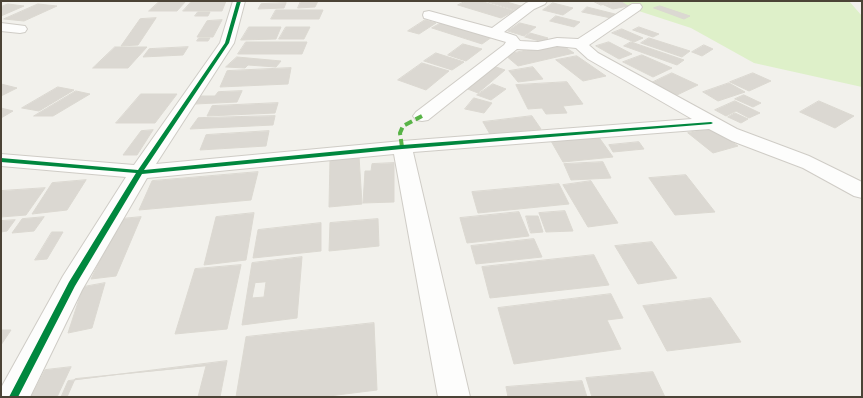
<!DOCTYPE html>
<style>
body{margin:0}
#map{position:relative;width:863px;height:398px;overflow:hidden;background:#f2f1ec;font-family:"Alegreya Sans",sans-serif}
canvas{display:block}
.frame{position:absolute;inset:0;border:2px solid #4b4336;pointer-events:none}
</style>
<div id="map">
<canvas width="863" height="398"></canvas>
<div class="frame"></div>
</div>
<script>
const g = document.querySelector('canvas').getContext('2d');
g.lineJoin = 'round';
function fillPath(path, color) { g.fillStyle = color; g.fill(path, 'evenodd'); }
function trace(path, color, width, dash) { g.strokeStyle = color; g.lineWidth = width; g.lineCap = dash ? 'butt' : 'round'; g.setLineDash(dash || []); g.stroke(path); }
const green = new Path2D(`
 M 608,1 L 849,1 L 862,16 L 862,87 L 754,63 L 691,28 Z`);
const building = new Path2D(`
 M 160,1 L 186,1 L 177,11 L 149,11 Z
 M 192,1 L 226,1 L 222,11 L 183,11 Z
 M 301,1 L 318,1 L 315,7 L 298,8 Z
 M 466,1 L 480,1 L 514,11 L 501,18 L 458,5 Z
 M 485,1 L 503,1 L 521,6 L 515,10 Z
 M 593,1 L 618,1 L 601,5 Z
 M 620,1 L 628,6 L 613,9 L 604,5 Z
 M 286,3 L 284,8 L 258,9 L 261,4 Z
 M 553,3 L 573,8 L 563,15 L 543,10 Z
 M 8,4 L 24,6 L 1,16 L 1,7 Z
 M 38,4 L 57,6 L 24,21 L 4,19 Z
 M 660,6 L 690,16 L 684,19 L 654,8 Z
 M 587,7 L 615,14 L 611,18 L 582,12 Z
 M 276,10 L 323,10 L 319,19 L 271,19 Z
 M 198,12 L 210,12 L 208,16 L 195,16 Z
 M 556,16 L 580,22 L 574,27 L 550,21 Z
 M 156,18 L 138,45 L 121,46 L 140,19 Z
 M 222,20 L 213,37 L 197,37 L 207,21 Z
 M 425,20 L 436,23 L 419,34 L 408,31 Z
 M 443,22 L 492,37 L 482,44 L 432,28 Z
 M 520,23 L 536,27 L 524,36 L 508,31 Z
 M 249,27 L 281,27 L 276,39 L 241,40 Z
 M 286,27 L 310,27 L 304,39 L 279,39 Z
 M 639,27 L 659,34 L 653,37 L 633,30 Z
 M 622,29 L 643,38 L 634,42 L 612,33 Z
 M 530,33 L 548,38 L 543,42 L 525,37 Z
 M 199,38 L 210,38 L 208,41 L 197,41 Z
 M 649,38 L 690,51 L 682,57 L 641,43 Z
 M 246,42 L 307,42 L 302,54 L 238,54 Z
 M 609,42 L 632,54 L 619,59 L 596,46 Z
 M 631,42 L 684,60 L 677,65 L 624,46 Z
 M 559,43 L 574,53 L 518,66 L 505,55 Z
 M 463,44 L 482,49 L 466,61 L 448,55 Z
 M 704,45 L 713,49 L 702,56 L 692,52 Z
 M 115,47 L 147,47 L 128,68 L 93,68 Z
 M 188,47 L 183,55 L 143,57 L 149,49 Z
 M 436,53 L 464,62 L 452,70 L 424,61 Z
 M 642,55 L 672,68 L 653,77 L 623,62 Z
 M 577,56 L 606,76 L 583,81 L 556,60 Z
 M 237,57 L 281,61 L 276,67 L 248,65 L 245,68 L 226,67 Z
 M 422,63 L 449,71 L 426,90 L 398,80 Z
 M 493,66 L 505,70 L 478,93 L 465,88 Z
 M 533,67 L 543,79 L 518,82 L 509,71 Z
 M 291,68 L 288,84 L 220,87 L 227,71 Z
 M 672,73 L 698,85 L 677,95 L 651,83 Z
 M 753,73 L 771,81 L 749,91 L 730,82 Z
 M 567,82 L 583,104 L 563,106 L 567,113 L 546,114 L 542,108 L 528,109 L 516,85 Z
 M 729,83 L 745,92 L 718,101 L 703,92 Z
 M 1,84 L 17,88 L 1,96 Z
 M 493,84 L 506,89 L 491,100 L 477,95 Z
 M 58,87 L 74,90 L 39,111 L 22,108 Z
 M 76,91 L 90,94 L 53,116 L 34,116 Z
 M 242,91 L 237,102 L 195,104 L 200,96 L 215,96 L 218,92 Z
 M 141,94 L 177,94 L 155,123 L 116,123 Z
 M 744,95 L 761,103 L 753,107 L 735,99 Z
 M 474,98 L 492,103 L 484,113 L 465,109 Z
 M 735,101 L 760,113 L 749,118 L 736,111 L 726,116 L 715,110 Z
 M 819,101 L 854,116 L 835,128 L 800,112 Z
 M 278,103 L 275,113 L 207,116 L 212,106 Z
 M 1,108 L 13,111 L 1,118 Z
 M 735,113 L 748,119 L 741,123 L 728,117 Z
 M 275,116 L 273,125 L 190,129 L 198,118 Z
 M 532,116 L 541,129 L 491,136 L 483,122 Z
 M 712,127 L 738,146 L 713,153 L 688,133 Z
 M 153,130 L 137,155 L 123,155 L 141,131 Z
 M 269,131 L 266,146 L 200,150 L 206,135 Z
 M 598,136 L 613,157 L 563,162 L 551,141 Z
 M 639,142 L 644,149 L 613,152 L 609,145 Z
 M 359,156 L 362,204 L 329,207 L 330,159 Z
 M 603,162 L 611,178 L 571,180 L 564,164 Z
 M 394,163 L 394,202 L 363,203 L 365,171 L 371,171 L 372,164 Z
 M 258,172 L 251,200 L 139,210 L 152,181 Z
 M 686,175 L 715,212 L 675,215 L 649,178 Z
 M 86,180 L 67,210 L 32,214 L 52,183 Z
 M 591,181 L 618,223 L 588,227 L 563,185 Z
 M 559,184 L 569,204 L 478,213 L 472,192 Z
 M 45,188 L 26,215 L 1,217 L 1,191 Z
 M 565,211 L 573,231 L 546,232 L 539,213 Z
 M 519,212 L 529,236 L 467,243 L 460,218 Z
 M 254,213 L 246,260 L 204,265 L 216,217 Z
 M 526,216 L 538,216 L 543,232 L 531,233 Z
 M 44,217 L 34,231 L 12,233 L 22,219 Z
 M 141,217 L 116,276 L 91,279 L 120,219 Z
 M 378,219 L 379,246 L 329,251 L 330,223 Z
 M 15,220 L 7,231 L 1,232 L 1,221 Z
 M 321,223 L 321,251 L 253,258 L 258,230 Z
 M 52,232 L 63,232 L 47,259 L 35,260 Z
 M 534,239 L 542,257 L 476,264 L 471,246 Z
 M 652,242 L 677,278 L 638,284 L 615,246 Z
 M 594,255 L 609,285 L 490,298 L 482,267 Z
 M 302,257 L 297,318 L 242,325 L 252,263 ZM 266,282 L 264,297 L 252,298 L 255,283 Z
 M 241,265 L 227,329 L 175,334 L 195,269 Z
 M 105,283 L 92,328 L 68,333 L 83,287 Z
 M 611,294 L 623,318 L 607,320 L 621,349 L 514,364 L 498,308 Z
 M 711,298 L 741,342 L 667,351 L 643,306 Z
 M 374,323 L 377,390 L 321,397 L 236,397 L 246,337 Z
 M 1,330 L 11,330 L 1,345 Z
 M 227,361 L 220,397 L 61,397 L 68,381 Z
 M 206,366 L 198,397 L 67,397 L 75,379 Z
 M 71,367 L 57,397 L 31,397 L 45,370 Z
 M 653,372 L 665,397 L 592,397 L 586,378 Z
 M 582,381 L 587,397 L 508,397 L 506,387 Z`);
const minor = new Path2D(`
 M 233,1 L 245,1 L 234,43 L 156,164 L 402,141 L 692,119 L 588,59 L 576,48 L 557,46 L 538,50 L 517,49 L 428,120 L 422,121 L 416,120 L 413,116 L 416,112 L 504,45 L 506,42 L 424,18 L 423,15 L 424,12 L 429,11 L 492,28 L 526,3 L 531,1 L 547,1 L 545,4 L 534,9 L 504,32 L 516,36 L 520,41 L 538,42 L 557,38 L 578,39 L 632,4 L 640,4 L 642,7 L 640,10 L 589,45 L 590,46 L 598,53 L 737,129 L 809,156 L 862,182 L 862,198 L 854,196 L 803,168 L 732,141 L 709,129 L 413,152 L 470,397 L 438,397 L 394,154 L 147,178 L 82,290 L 30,397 L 1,397 L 2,386 L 63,276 L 126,177 L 1,166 L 1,154 L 134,165 L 220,43 Z
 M 1,23 L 25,26 L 27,29 L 25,32 L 20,33 L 1,31 Z`);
const quiet = new Path2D(`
 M 402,147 L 400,133 L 403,126 L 422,116`);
const cycleway = new Path2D(`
 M 237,1 L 241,1 L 229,43 L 144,170 L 402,145 L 711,122 L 713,123 L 711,124 L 402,149 L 142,174 L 75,286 L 18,397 L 9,397 L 69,282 L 136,173 L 1,162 L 1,158 L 138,170 L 225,43 Z`);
fillPath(green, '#def0c9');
fillPath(building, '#dbd8d2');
trace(building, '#dbd8d1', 1);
trace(minor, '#cfccc6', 2);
fillPath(minor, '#fdfdfc');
trace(quiet, '#57b346', 4, [8, 4]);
fillPath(cycleway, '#00873e');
</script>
